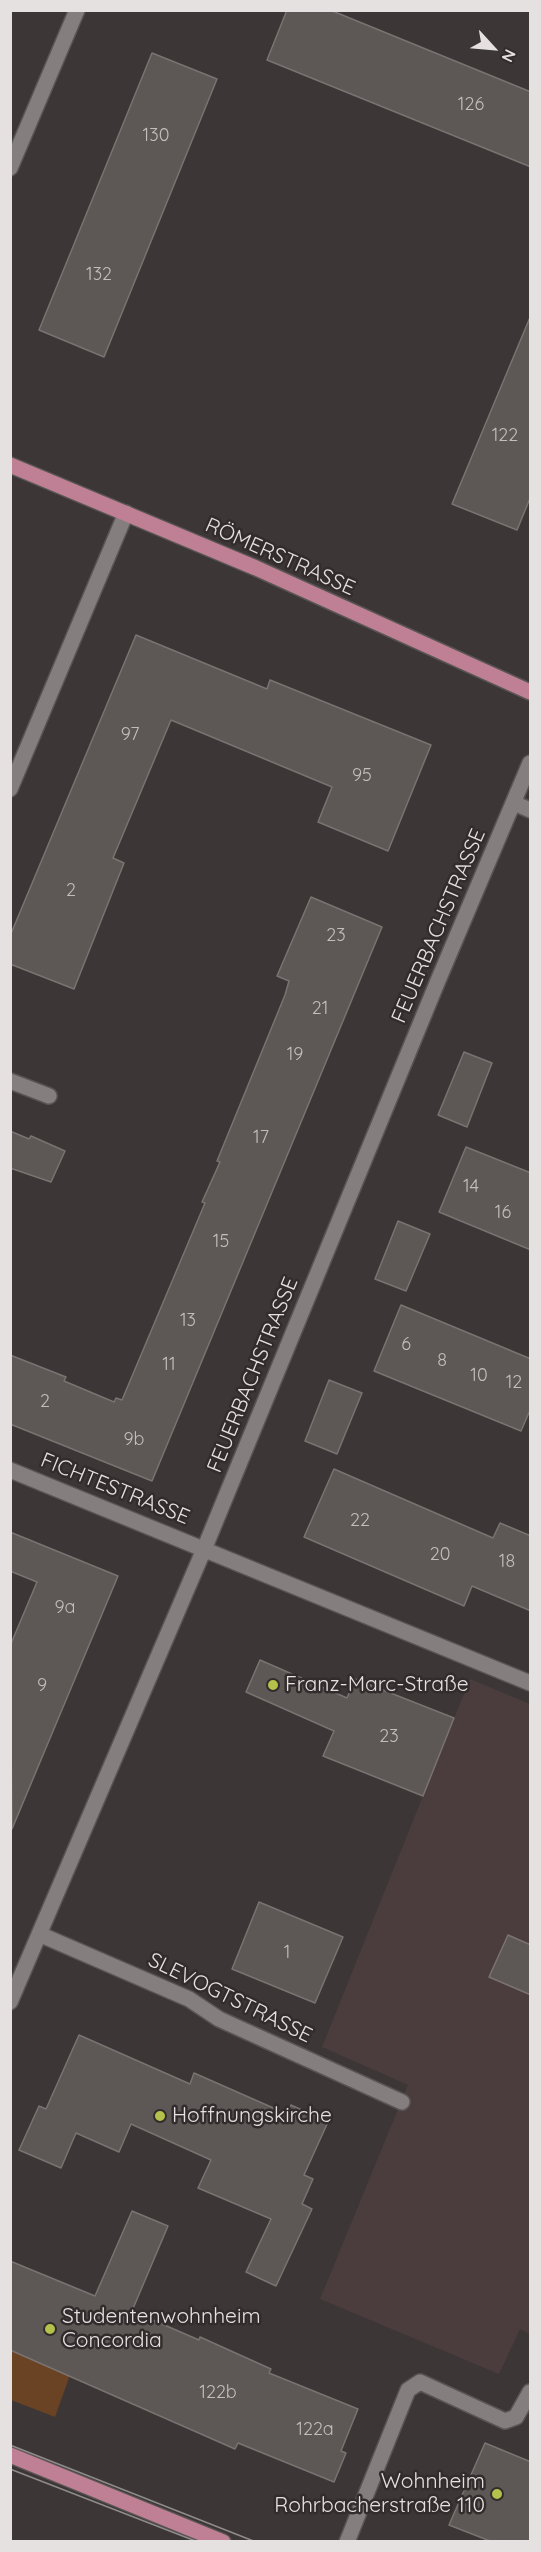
<!DOCTYPE html>
<meta charset="utf-8">
<style>
body{margin:0}
#map{position:relative;width:541px;height:2552px;overflow:hidden;background:#3c3636;font-family:Quicksand,sans-serif}
canvas{display:block}
.frame{position:absolute;inset:0;border:12px solid #e5e1e1;pointer-events:none}
.north{position:absolute;left:463px;top:18px;width:60px;height:60px;-webkit-text-stroke:4px #322c2c;paint-order:stroke;rotate:116deg;font-size:16px;font-weight:700;line-height:24px;text-align:center;color:#e5e1e1}
.north::after{content:'';display:block;margin:auto;width:21px;height:27px;background:#e5e1e1;clip-path:polygon(50% 0,100% 100%,50% 72%,0 100%)}
</style>
<div id="map">
<canvas width="541" height="2552"></canvas>
<div class="frame"></div>
<div class="north">N</div>
</div>
<script>
const g = document.querySelector('canvas').getContext('2d');
g.lineJoin = 'round';
function fillPath(path, color) { g.fillStyle = color; g.fill(path, 'evenodd'); }
function trace(path, color, width, dash) { g.strokeStyle = color; g.lineWidth = width; g.lineCap = dash ? 'butt' : 'round'; g.setLineDash(dash || []); g.stroke(path); }
function label(font, color, halo, rows, align = 'center') {
  g.font = font + ' Quicksand,sans-serif'; g.lineWidth = 5; g.setLineDash([]); g.textBaseline = 'middle'; g.strokeStyle = halo; g.fillStyle = color; for (const [text, x, y, turn = 0] of rows) {
    g.save(); g.translate(x, y); g.rotate((+turn || 0) * Math.PI / 180); g.textAlign = isNaN(turn) ? turn : align; if (halo) g.strokeText(text, 0, 0); g.fillText(text, 0, 0); g.restore();
  }
}
const built = new Path2D(`
 M 470,1679 L 530,1704 L 530,2334 L 520,2329 L 499,2374 L 320,2299 L 408,2085 L 322,2047 Z`);
const green = new Path2D(`
 M 10,2350 L 70,2375 L 55,2417 L 11,2400 Z`);
const building = new Path2D(`
 M 287,10 L 330,10 L 531,92 L 531,167 L 267,60 Z
 M 152,53 L 217,79 L 104,357 L 39,330 Z
 M 531,315 L 531,496 L 517,530 L 452,504 Z
 M 136,635 L 267,689 L 270,680 L 431,745 L 388,851 L 318,822 L 332,787 L 171,720 L 113,858 L 124,863 L 74,989 L 10,964 L 10,936 Z
 M 311,897 L 382,927 L 152,1481 L 10,1424 L 10,1355 L 66,1377 L 64,1381 L 114,1402 L 116,1398 L 122,1400 L 205,1203 L 202,1202 L 220,1162 L 217,1161 L 285,995 L 289,981 L 277,976 Z
 M 464,1052 L 492,1063 L 467,1127 L 438,1115 Z
 M 10,1131 L 29,1139 L 31,1136 L 65,1151 L 51,1182 L 10,1168 Z
 M 466,1147 L 531,1173 L 531,1250 L 439,1212 Z
 M 398,1221 L 430,1234 L 406,1291 L 375,1279 Z
 M 401,1305 L 531,1359 L 531,1408 L 521,1431 L 374,1371 Z
 M 329,1380 L 362,1393 L 337,1454 L 305,1441 Z
 M 334,1469 L 493,1538 L 500,1523 L 531,1536 L 531,1611 L 472,1586 L 464,1606 L 304,1537 Z
 M 10,1532 L 118,1576 L 12,1829 L 10,1646 L 37,1582 L 10,1571 Z
 M 260,1660 L 347,1698 L 355,1679 L 454,1718 L 423,1796 L 323,1756 L 334,1731 L 246,1692 Z
 M 259,1902 L 343,1937 L 315,2003 L 232,1969 Z
 M 508,1935 L 531,1945 L 531,1995 L 489,1977 Z
 M 79,2035 L 190,2084 L 194,2073 L 287,2114 L 291,2105 L 328,2122 L 304,2175 L 313,2179 L 302,2204 L 312,2209 L 276,2286 L 246,2272 L 271,2219 L 198,2188 L 211,2160 L 131,2124 L 119,2152 L 76,2133 L 61,2168 L 19,2150 L 39,2106 L 46,2109 Z
 M 132,2211 L 168,2226 L 132,2311 L 199,2340 L 200,2337 L 271,2369 L 269,2373 L 358,2409 L 341,2451 L 346,2453 L 334,2482 L 238,2443 L 235,2449 L 10,2350 L 10,2261 L 95,2296 Z
 M 485,2443 L 531,2462 L 531,2541 L 490,2541 L 449,2525 Z`);
const minor = new Path2D(`
 M 10,168 L 77,10
 M 10,789 L 126,513
 M 514,803 L 530,810
 M 10,1081 L 49,1096
 M 10,1470 L 530,1683
 M 39,1934 L 189,1999 L 219,2019 L 402,2102
 M 10,2002 L 205,1547 L 437,983 L 530,763
 M 347,2542 L 408,2390 L 420,2382 L 505,2421 L 516,2417 L 530,2392`);
const major = new Path2D(`
 M 10,465 L 256,568 L 530,692
 M 10,2455 L 223,2542`);
const tram = new Path2D(`
 M 10,2445 L 256,2542
 M 10,2469 L 198,2542`);
const markers = [
 [273,1685,6,"#b4c24b"],
 [160,2116,6,"#b4c24b"],
 [50,2329,6,"#b4c24b"],
 [497,2494,6,"#b4c24b"]
];
const numberNames = [
 ["126",471,105],
 ["130",156,136],
 ["132",99,275],
 ["122",505,436],
 ["97",130,735],
 ["95",362,776],
 ["2",71,891],
 ["23",336,936],
 ["21",320,1009],
 ["19",295,1055],
 ["17",261,1138],
 ["14",471,1187],
 ["16",503,1213],
 ["15",221,1242],
 ["13",188,1321],
 ["6",406,1345],
 ["8",442,1361],
 ["11",169,1365],
 ["10",479,1376],
 ["12",514,1383],
 ["2",45,1402],
 ["9b",134,1440],
 ["22",360,1521],
 ["20",440,1555],
 ["18",507,1562],
 ["9a",65,1608],
 ["9",42,1686],
 ["23",389,1737],
 ["1",287,1953],
 ["122b",218,2393],
 ["122a",315,2430]
];
const streetNames = [
 ["RÖMERSTRASSE",280,557,24],
 ["FEUERBACHSTRASSE",439,926,-67],
 ["FEUERBACHSTRASSE",253,1375,-68],
 ["FICHTESTRASSE",115,1489,22],
 ["SLEVOGTSTRASSE",230,1998,26]
];
const poiNames = [
 ["Franz-Marc-Straße",285,1685],
 ["Hoffnungskirche",172,2116],
 ["Studentenwohnheim",62,2317],
 ["Concordia",62,2341],
 ["Wohnheim",485,2482,"right"],
 ["Rohrbacherstraße 110",485,2506,"right"]
];
fillPath(built, '#4b3d3d');
fillPath(green, '#6a4324');
fillPath(building, '#5d5755');
trace(building, '#7a7371', 1.5);
trace(minor, '#595454', 18);
trace(major, '#595454', 18);
trace(minor, '#857e7e', 15);
trace(major, '#bf8095', 15);
trace(tram, '#908b8b', 1.5);
for (const [x, y, r, color] of markers) { const dot = new Path2D(); dot.arc(x, y, r, 0, 2 * Math.PI); g.fillStyle = color; g.fill(dot); trace(dot, '#322c2c', 2); }
label('18px', '#c3bebe', null, numberNames);
label('21px', '#e5e1e1', '#322c2c', streetNames);
label('21px', '#e5e1e1', '#322c2c', poiNames, 'left');
</script>
